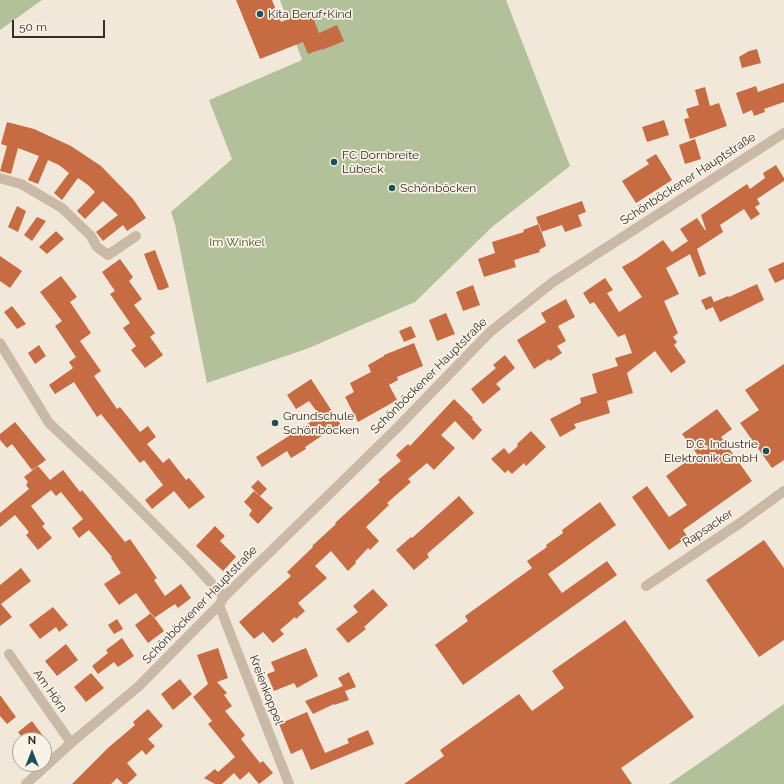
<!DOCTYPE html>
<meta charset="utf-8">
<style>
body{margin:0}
#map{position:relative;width:784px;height:784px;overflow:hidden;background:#f2e8da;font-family:Raleway,sans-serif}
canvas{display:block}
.north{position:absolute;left:12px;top:732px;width:40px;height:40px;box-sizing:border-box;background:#f9f2e7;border:1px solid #aba39a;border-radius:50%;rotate:0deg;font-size:11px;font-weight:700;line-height:16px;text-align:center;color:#362d27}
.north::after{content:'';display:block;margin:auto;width:14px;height:18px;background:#1c5058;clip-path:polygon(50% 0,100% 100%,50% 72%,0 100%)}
.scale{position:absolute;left:12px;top:20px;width:93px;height:18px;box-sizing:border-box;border:2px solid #362d27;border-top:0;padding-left:5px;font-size:12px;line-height:14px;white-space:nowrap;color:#362d27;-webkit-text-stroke:3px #f9f2e7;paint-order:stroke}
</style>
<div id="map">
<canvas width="784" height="784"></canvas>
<div class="north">N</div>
<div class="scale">50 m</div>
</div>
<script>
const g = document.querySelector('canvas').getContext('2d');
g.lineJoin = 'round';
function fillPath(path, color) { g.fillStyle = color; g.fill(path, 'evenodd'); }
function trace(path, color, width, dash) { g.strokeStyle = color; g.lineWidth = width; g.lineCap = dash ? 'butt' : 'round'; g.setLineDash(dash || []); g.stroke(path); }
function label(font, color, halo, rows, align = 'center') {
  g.font = font + ' Raleway,sans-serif'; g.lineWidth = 3.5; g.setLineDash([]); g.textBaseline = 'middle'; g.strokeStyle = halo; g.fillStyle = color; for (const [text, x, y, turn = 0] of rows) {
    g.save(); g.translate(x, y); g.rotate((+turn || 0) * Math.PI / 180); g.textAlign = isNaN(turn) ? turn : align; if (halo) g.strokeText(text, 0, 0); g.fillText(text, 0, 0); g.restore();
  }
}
const green = new Path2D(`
 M 0,0 L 42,0 L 0,30 Z
 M 280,0 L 506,0 L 570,166 L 492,227 L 415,302 L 309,348 L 207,383 L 175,224 L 171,212 L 232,159 L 209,100 L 302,60 Z
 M 784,704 L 784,784 L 669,784 L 685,773 Z`);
const building = new Path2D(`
 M 236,0 L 272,0 L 281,22 L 310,10 L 319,33 L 337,25 L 344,41 L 322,50 L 322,49 L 308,54 L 303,42 L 260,59 Z
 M 757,49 L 761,63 L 742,68 L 739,57 L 749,51 Z
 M 784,83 L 784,102 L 764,109 L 765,112 L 754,116 L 752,110 L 743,114 L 736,93 L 756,86 L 758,92 Z
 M 705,87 L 710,106 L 719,103 L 727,126 L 690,139 L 684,119 L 689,118 L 686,109 L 699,105 L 695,90 Z
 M 664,120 L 669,135 L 647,142 L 642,127 Z
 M 7,122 L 34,129 L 71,146 L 101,166 L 133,199 L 146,218 L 127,231 L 123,225 L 103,241 L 96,232 L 118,215 L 103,201 L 85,219 L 77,211 L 95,192 L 88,185 L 78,178 L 62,200 L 54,193 L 69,173 L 59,165 L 48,160 L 38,184 L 28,180 L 39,156 L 18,148 L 11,174 L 0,171 L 7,146 L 1,144 Z
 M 695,139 L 701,159 L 685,164 L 679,145 Z
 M 656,154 L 672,180 L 636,203 L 622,181 L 649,164 L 646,160 Z
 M 776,165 L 784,178 L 784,181 L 757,199 L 760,204 L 755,207 L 760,214 L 751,220 L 744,209 L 720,225 L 723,232 L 697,249 L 706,274 L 699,277 L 690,254 L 666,268 L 679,294 L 664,301 L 678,333 L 673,337 L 677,342 L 674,345 L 686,362 L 671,373 L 655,351 L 627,373 L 633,393 L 607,401 L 610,413 L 574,424 L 576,428 L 560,437 L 550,419 L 581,403 L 580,398 L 597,393 L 592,374 L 618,366 L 615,358 L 632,353 L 625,334 L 618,337 L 594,302 L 590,304 L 583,293 L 605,278 L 613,290 L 607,293 L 619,312 L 642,297 L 622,267 L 636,259 L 663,240 L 672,252 L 688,241 L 680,229 L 697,218 L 705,230 L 706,230 L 701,215 L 747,184 L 750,189 L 765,178 L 763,173 Z
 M 582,201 L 586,212 L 578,215 L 582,226 L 565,232 L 562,225 L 541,232 L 536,217 Z
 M 17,206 L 26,211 L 18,232 L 8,227 Z
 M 37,217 L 46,221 L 32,241 L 24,235 Z
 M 539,224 L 546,246 L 539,250 L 540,252 L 514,260 L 516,267 L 484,277 L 478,259 L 495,253 L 492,242 L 524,232 L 523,230 Z
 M 56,231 L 64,239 L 47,254 L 39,247 Z
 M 155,250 L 169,287 L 162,290 L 158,290 L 144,254 Z
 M 0,256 L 22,271 L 10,288 L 0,281 Z
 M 120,259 L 133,277 L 129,281 L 142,299 L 134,305 L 155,333 L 150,337 L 163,355 L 145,368 L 131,350 L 136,346 L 123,328 L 130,323 L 110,294 L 115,291 L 102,272 Z
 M 784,262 L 784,279 L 775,283 L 768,269 Z
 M 61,276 L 77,297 L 70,302 L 91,333 L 80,341 L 101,371 L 94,376 L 117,409 L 120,407 L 140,432 L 148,426 L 156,437 L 147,444 L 163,463 L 169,458 L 186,480 L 189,478 L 205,497 L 189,509 L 174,491 L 152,509 L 145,500 L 163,485 L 144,460 L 140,463 L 101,414 L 97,417 L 74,382 L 55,394 L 49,385 L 73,368 L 69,362 L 76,357 L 55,326 L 62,321 L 40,292 Z
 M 757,284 L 764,300 L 720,322 L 713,307 L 706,310 L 701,300 L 711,296 L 714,302 L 728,296 L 729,297 Z
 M 473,285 L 480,305 L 463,311 L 456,292 Z
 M 566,299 L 575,317 L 558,326 L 566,341 L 557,346 L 562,353 L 550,361 L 549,359 L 534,369 L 517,340 L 546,322 L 541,313 Z
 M 12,306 L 26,324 L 17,329 L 4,312 Z
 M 446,313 L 455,334 L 437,341 L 429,320 Z
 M 411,326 L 416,337 L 404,342 L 399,331 Z
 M 414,343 L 423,366 L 397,377 L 398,380 L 389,385 L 397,400 L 358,422 L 345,397 L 354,392 L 350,383 L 371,372 L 368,365 L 384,356 L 384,355 Z
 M 39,345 L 46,356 L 35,364 L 28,353 Z
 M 505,355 L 515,368 L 496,384 L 501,389 L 483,404 L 471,389 L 496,368 L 493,365 Z
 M 784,364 L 784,460 L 772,468 L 740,423 L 759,410 L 745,390 Z
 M 311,379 L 343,428 L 335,433 L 332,429 L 305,447 L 306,449 L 291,458 L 287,451 L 262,467 L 256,457 L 320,416 L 309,401 L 296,409 L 287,395 Z
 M 454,399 L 473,418 L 472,419 L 482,430 L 473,440 L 455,421 L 441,435 L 455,448 L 434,470 L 427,463 L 408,479 L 411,482 L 387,503 L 389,505 L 366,527 L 379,541 L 370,550 L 368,548 L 355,562 L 356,563 L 348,571 L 331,551 L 315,566 L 327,578 L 298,603 L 305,611 L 296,619 L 295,617 L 280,630 L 284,634 L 273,643 L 263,632 L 254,639 L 239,622 L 291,576 L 287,572 L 313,547 L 312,546 L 336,524 L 335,523 L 380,482 L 378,480 L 401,461 L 396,455 L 408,444 L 410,446 Z
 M 717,409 L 732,429 L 721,437 L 752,481 L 683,530 L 688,537 L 669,550 L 632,497 L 647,486 L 669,517 L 687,505 L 666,476 L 697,454 L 682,434 Z
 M 15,422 L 46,460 L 32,470 L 12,444 L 7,448 L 0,440 L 0,434 Z
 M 531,431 L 546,447 L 526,466 L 524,463 L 512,474 L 508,470 L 505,473 L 491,459 L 504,448 L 509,454 L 518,446 L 517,444 Z
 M 38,466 L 50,480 L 63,470 L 80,492 L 82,490 L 125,542 L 130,539 L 157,578 L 154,580 L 165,596 L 181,584 L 191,598 L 178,608 L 175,604 L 154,618 L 136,593 L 119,605 L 104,584 L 121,573 L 111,558 L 112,557 L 89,530 L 79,538 L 72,528 L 83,519 L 61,492 L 56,496 L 51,490 L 31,506 L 45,524 L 42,526 L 52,538 L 38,550 L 26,535 L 29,532 L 15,515 L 0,527 L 0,513 L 29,489 L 26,485 L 28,482 L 24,477 Z
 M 258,480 L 267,489 L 260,496 L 251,487 Z
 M 254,491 L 273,508 L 258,524 L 249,515 L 252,510 L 244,502 Z
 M 459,496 L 474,513 L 427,554 L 429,557 L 414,570 L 396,550 L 411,537 L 412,538 Z
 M 600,502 L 616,525 L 548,574 L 562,593 L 607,561 L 617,575 L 463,685 L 435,645 L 468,621 L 465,616 L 532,568 L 527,561 L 547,547 L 546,545 L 563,533 L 562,530 Z
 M 215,526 L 225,536 L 220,541 L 236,557 L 223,571 L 196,546 Z
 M 764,540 L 784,568 L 784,640 L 759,657 L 706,580 Z
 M 21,568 L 31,581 L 1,604 L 12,617 L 0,626 L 0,585 Z
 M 373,589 L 388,605 L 364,627 L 366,629 L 348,643 L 336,629 L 358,612 L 353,606 Z
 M 53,607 L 68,625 L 59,632 L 56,627 L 40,639 L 29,625 Z
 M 151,613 L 164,631 L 148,643 L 135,625 Z
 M 117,619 L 123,629 L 114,634 L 108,625 Z
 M 625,620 L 694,717 L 621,768 L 632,784 L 404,784 L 444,756 L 440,750 L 519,694 L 532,711 L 564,688 L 552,671 Z
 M 122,638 L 134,656 L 118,667 L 114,662 L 98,674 L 92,666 L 108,653 L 106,650 Z
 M 66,644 L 78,660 L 57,676 L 45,661 Z
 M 218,648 L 228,678 L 217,682 L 227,693 L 224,695 L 232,706 L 225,711 L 245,735 L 241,739 L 260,763 L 263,761 L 273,773 L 259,784 L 249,772 L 240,780 L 234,773 L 222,784 L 215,784 L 204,778 L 215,769 L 218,772 L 235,757 L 208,724 L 212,721 L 193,697 L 208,684 L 197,655 Z
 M 306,648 L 318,676 L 297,688 L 294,683 L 274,691 L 267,674 L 275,671 L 271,662 Z
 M 349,672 L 356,687 L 345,691 L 349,700 L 334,705 L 334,704 L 313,714 L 305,701 L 343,686 L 338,678 Z
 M 91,673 L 104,688 L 86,702 L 74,687 Z
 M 180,679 L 192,694 L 173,710 L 161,694 Z
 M 0,695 L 16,717 L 7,724 L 0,716 Z
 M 148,709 L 163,726 L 148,739 L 155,746 L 146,755 L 142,750 L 127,763 L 137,775 L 127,784 L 123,784 L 117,778 L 111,784 L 72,784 L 109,747 L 135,725 L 133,722 Z
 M 307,712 L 325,753 L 349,743 L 347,739 L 368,730 L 374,744 L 311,770 L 302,749 L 291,754 L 279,724 Z
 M 32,721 L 43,736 L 38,740 L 24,740 L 18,732 Z`);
const minor = new Path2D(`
 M 0,178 L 21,184 L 62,208 L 91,236 L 97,247 L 108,255 L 136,236
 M 0,343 L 49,423 L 109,479 L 189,559 L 224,597
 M 646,586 L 740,523 L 784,491
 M 219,605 L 289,784
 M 9,654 L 71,743
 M 26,784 L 71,743 L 139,686 L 219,605 L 224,597 L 396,429 L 490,332 L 553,282 L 784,133`);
const markers = [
 [260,14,4,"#1c5058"],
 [334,162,4,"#1c5058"],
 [392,188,4,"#1c5058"],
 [275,423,4,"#1c5058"],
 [766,451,4,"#1c5058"]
];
const poiNames = [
 ["Kita Beruf+Kind",268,14],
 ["FC Dornbreite",342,155],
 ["Lübeck",342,169],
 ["Schönböcken",400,188],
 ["Grundschule",283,416],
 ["Schönböcken",283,430],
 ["D.C. Industrie",758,444,"right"],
 ["Elektronik GmbH",758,458,"right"]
];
const streetNames = [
 ["Schönböckener Hauptstraße",688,179,-33],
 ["Schönböckener Hauptstraße",429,376,-45],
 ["Rapsacker",708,528,-34],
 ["Schönböckener Hauptstraße",200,605,-46],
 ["Kreienkoppel",266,690,69],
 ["Am Hörn",50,691,55]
];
const parkNames = [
 ["Im Winkel",237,242]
];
fillPath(green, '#b2c19a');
fillPath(building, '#c76b43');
trace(minor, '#cab9a6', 10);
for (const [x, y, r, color] of markers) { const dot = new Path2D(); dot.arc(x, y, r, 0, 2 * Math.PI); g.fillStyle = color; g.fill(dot); trace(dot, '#f9f2e7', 1.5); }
label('12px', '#362d27', '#f9f2e7', poiNames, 'left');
label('12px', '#362d27', '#f9f2e7', streetNames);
label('12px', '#43552b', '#f9f2e7', parkNames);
</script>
